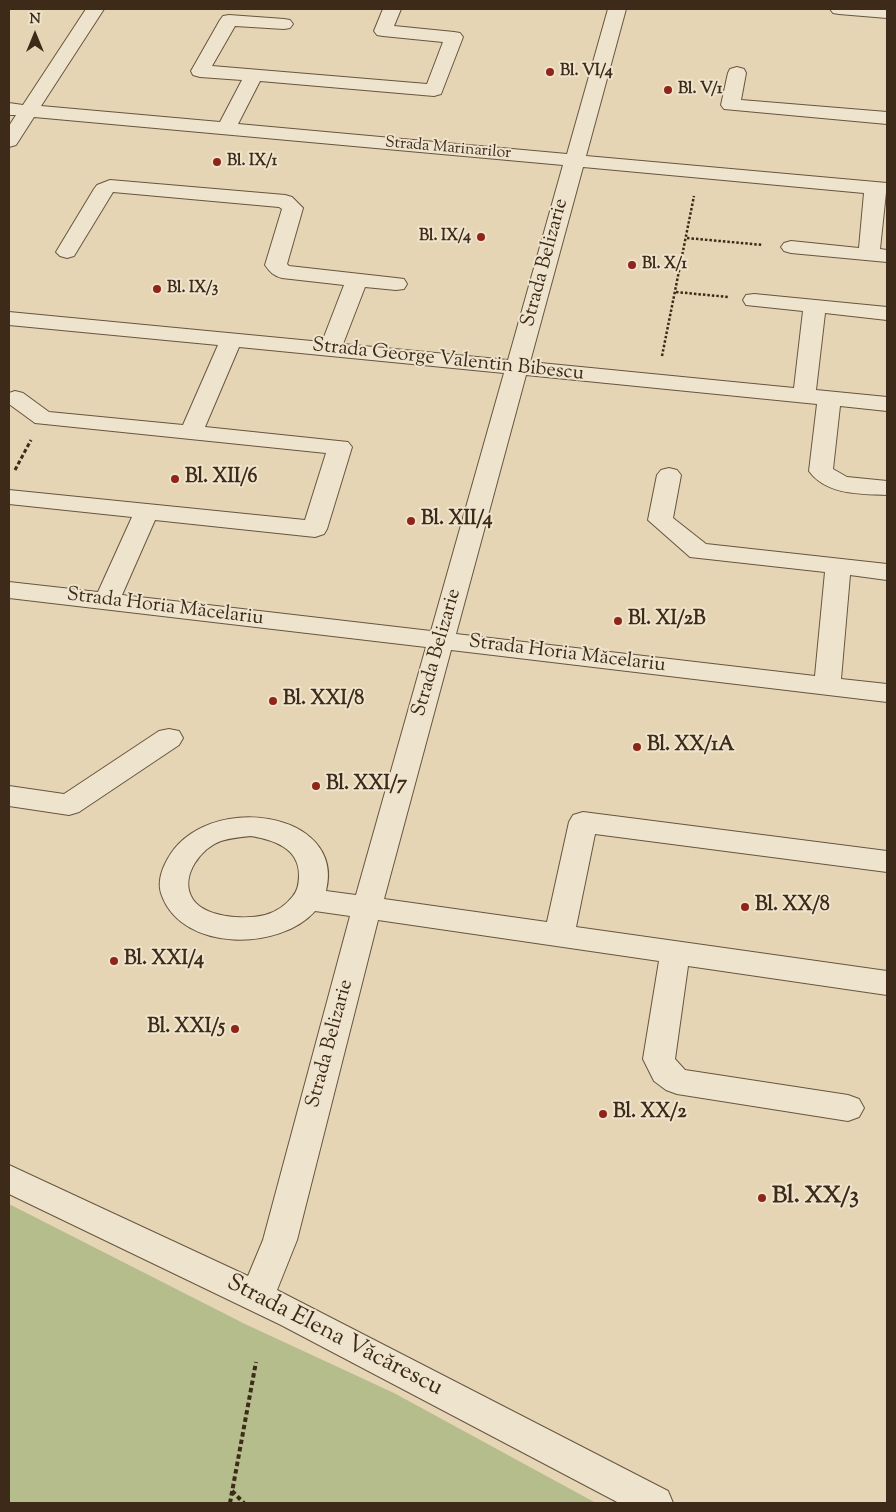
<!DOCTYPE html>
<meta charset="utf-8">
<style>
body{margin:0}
#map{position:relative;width:896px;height:1512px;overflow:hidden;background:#e5d5b4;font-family:"Sorts Mill Goudy",serif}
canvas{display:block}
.frame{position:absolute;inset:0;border:10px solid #3d2a18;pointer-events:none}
.north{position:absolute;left:10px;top:10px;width:50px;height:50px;-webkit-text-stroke:4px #eee4ce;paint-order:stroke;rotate:0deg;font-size:14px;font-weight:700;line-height:20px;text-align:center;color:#3d2a18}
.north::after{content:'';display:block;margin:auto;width:18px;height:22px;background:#3d2a18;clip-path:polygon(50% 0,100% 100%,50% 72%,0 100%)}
</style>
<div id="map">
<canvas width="896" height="1512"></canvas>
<div class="frame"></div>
<div class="north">N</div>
</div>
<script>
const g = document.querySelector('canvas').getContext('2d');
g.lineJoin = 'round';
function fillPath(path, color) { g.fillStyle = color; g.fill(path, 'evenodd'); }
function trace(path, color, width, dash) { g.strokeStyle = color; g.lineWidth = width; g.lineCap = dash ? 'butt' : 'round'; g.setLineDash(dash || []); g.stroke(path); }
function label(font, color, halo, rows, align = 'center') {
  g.font = font + ' "Sorts Mill Goudy",serif'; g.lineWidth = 4; g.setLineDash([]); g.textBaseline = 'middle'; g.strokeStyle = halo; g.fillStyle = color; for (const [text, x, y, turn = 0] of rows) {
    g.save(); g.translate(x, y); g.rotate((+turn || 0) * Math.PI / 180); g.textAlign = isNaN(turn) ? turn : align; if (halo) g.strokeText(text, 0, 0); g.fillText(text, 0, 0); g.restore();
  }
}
const green = new Path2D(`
 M 9,1204 L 245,1324 L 394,1393 L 596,1503 L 9,1503 Z`);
const pathFar2 = new Path2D(`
 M 687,238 L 763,245
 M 676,292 L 728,297
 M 662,356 L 694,196`);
const pathFar1 = new Path2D(`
 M 15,470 L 31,440`);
const path = new Path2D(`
 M 232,1491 L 244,1503
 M 230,1503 L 256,1362`);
const minor = new Path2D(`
 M 86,9 L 104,9 L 41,106 L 220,122 L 242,80 L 200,77 L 193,75 L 191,71 L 220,20 L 223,16 L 229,15 L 284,19 L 290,20 L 293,24 L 290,28 L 284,29 L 235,26 L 212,66 L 427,84 L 443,42 L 383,36 L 377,35 L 374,31 L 383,9 L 401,9 L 394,26 L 454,32 L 460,33 L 463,37 L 441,94 L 434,96 L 260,81 L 238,124 L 567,154 L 608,9 L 626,9 L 586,156 L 887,183 L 880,249 L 887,250 L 887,262 L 791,253 L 784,251 L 781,247 L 784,243 L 791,241 L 859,248 L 864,193 L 583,167 L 530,362 L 794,388 L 803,311 L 746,305 L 743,300 L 746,295 L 754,294 L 887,307 L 887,320 L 825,313 L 816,390 L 887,397 L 887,411 L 840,406 L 833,469 L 847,477 L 887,481 L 887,495 C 861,494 826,495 809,471 L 817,404 L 526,375 L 456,634 L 815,676 L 825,572 L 690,557 L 648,520 L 657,475 L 661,470 L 669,468 L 677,470 L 681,475 L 673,518 L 706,544 L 887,564 L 887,580 L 850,575 L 841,679 L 887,684 L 887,702 L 451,650 L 384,899 L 547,922 L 569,822 L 573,815 L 583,812 L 887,851 L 887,872 L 595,834 L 576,927 L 887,971 L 887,995 L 688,966 L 675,1059 L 685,1070 L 848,1095 L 859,1099 L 864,1108 L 859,1117 L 848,1121 L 677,1094 L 666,1090 L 654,1081 L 643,1059 L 659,961 L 378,920 L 297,1240 L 277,1290 L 668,1491 L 673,1503 L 619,1503 L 281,1325 L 9,1194 L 9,1165 L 248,1276 L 263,1240 L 350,916 L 315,911 C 280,951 183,952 162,896 C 157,884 161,871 167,860 C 204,790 347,810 326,891 L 356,895 L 426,647 L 9,598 L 9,582 L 98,592 L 132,517 L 9,504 L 9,490 L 305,520 L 326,453 L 35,423 L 9,404 L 9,393 L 15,391 L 23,393 L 49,412 L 183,425 L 218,345 L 9,325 L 9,312 L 322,342 L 344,285 L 282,278 C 274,276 270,272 265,265 L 282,209 L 279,207 L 113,192 L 74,256 L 67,258 L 60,256 L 56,252 L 94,189 L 97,185 L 110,180 L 285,195 L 292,197 L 303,208 L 287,264 L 289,266 L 396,278 L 404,279 L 407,284 L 404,289 L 396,290 L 365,287 L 343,344 L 508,360 L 563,165 L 34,117 L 16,145 L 9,147 L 9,126 L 16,115 L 9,115 L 9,103 L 23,105 ZM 239,347 L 504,373 L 431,631 L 122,595 L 155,520 L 315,537 L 324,534 L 327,529 L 352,447 L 348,442 L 205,427 ZM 251,836 C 274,840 299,848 299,875 C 299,883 298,890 293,896 C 286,905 276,912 265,915 C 245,920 201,918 191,896 C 181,875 201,848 221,841 C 230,838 241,837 251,836 Z
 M 830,9 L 887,9 L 887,18 L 839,14 L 833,13 Z
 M 737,67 L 744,69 L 746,73 L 741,100 L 887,112 L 887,124 L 724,109 L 721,105 L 728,73 L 730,69 Z
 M 169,729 L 179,731 L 183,738 L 179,745 L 79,812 L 69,815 L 9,806 L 9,786 L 64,794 L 159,731 Z`);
const markers = [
 [550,72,5,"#8f2418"],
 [668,90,5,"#8f2418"],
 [217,162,5,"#8f2418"],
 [481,237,5,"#8f2418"],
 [632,265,5,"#8f2418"],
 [157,289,5,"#8f2418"],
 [175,479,5,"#8f2418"],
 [411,521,5,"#8f2418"],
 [618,621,5,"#8f2418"],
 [273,701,5,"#8f2418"],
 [637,747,5,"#8f2418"],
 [316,786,5,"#8f2418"],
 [745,907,5,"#8f2418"],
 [114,961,5,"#8f2418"],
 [235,1029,5,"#8f2418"],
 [603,1114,5,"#8f2418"],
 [762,1198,5,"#8f2418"]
];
const farPoinames = [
 ["Bl. VI/4",560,72],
 ["Bl. V/1",678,90],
 ["Bl. IX/1",227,162],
 ["Bl. IX/4",471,237,"right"],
 ["Bl. X/1",642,265],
 ["Bl. IX/3",167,289]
];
const farStreetnames = [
 ["Strada Marinarilor",448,149,5]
];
const streetNames = [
 ["Strada Belizarie",546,263,-75],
 ["Strada George Valentin Bibescu",448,361,6],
 ["Strada Horia Măcelariu",165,608,7],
 ["Strada Belizarie",438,653,-74],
 ["Strada Horia Măcelariu",567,655,7],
 ["Strada Belizarie",331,1044,-75]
];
const poiNames = [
 ["Bl. XII/6",185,479],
 ["Bl. XII/4",421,521],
 ["Bl. XI/2B",628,621],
 ["Bl. XXI/8",283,701],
 ["Bl. XX/1A",647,747],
 ["Bl. XXI/7",326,786],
 ["Bl. XX/8",755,907],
 ["Bl. XXI/4",124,961],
 ["Bl. XXI/5",225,1029,"right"],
 ["Bl. XX/2",613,1114]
];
const nearPoinames = [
 ["Bl. XX/3",772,1198]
];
const nearStreetnames = [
 ["Strada Elena Văcărescu",334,1337,27]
];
fillPath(green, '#b6bd8c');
trace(minor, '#67553f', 2);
trace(pathFar2, '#3d2a18', 2.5, [2.5, 2]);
trace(pathFar1, '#3d2a18', 3, [4, 2.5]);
trace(path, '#3d2a18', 4, [4.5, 3]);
fillPath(minor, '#eee4ce');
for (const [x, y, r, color] of markers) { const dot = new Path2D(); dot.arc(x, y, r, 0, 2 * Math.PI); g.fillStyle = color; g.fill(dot); trace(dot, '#eee4ce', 2); }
label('bold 16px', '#3d2a18', '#eee4ce', farPoinames, 'left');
label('16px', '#3d2a18', '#eee4ce', farStreetnames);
label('20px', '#3d2a18', '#eee4ce', streetNames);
label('bold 20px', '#3d2a18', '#eee4ce', poiNames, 'left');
label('bold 24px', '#3d2a18', '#eee4ce', nearPoinames, 'left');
label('24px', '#3d2a18', '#eee4ce', nearStreetnames);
</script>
